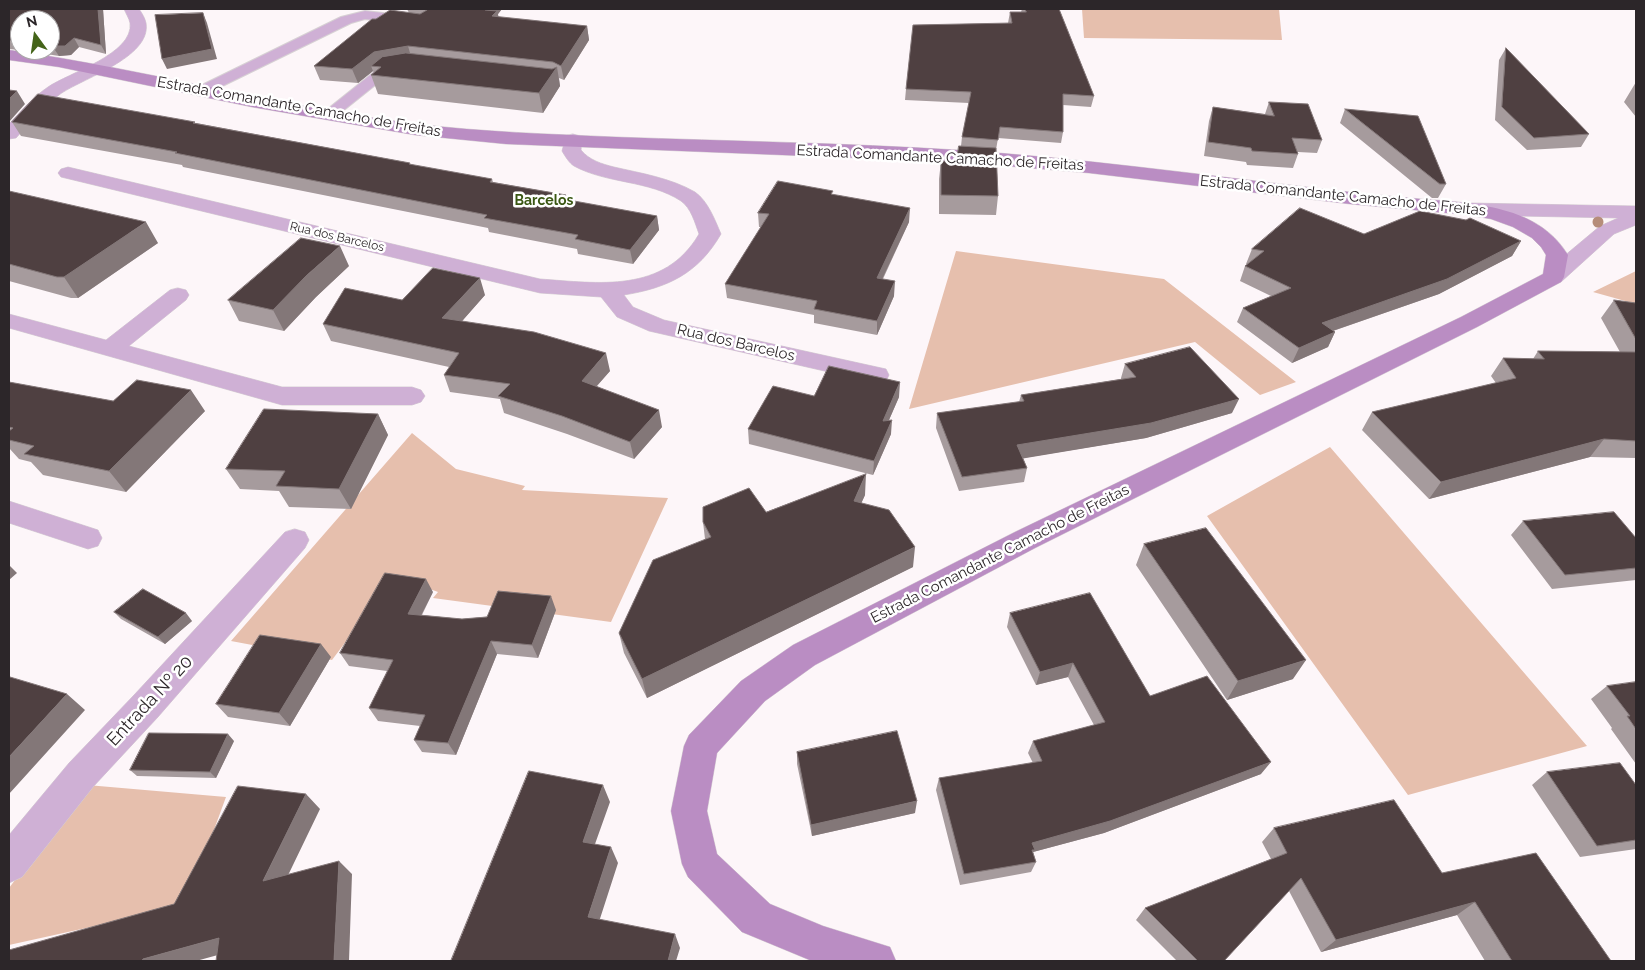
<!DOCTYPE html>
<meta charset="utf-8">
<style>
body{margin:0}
#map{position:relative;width:1645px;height:970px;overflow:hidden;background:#fdf6f9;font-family:Raleway,sans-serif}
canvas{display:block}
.frame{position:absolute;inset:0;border:10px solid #2c2629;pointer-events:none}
.north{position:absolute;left:10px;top:10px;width:50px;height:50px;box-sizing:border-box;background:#fff;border:1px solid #aba8a9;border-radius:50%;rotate:346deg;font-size:14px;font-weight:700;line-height:20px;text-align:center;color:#2c2629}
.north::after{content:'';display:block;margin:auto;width:18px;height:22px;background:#446419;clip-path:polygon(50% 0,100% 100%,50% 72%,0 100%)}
</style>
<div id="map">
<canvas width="1645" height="970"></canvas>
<div class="frame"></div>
<div class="north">N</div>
</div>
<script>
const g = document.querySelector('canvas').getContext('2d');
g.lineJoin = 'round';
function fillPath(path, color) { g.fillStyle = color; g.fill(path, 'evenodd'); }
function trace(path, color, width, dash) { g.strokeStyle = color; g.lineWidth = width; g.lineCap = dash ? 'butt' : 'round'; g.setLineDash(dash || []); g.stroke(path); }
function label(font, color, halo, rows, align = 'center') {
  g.font = font + ' Raleway,sans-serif'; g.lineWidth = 5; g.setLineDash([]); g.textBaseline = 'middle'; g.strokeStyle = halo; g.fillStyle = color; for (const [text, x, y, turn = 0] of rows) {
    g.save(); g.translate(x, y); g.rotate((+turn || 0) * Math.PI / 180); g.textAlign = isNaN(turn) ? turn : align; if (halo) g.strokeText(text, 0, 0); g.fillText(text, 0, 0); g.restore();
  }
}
const green = new Path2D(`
 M 1082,9 L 1279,9 L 1282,40 L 1084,38 Z
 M 956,251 L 1164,279 L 1296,382 L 1260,395 L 1195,342 L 909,409 Z
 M 1636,271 L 1636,304 L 1593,292 Z
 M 412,433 L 456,469 L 525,486 L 522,490 L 668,498 L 611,622 L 433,598 L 438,592 L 395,576 L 332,660 L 231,641 Z
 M 1330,447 L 1587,746 L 1408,795 L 1207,516 Z
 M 87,785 L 226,797 L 186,906 L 9,945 L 9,888 Z`);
const service = new Path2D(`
 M 365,11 L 410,16 L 416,20 L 410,24 L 365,19 L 351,23 L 206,94 L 196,94 L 194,91 L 196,88 L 341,17 Z
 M 400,63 L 405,64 L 407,67 L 405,70 L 389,74 L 334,118 L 324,118 L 322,115 L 324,112 L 379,68 Z`);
const minor = new Path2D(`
 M 124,9 L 139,9 C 142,13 145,18 146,23 C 152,58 80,79 59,95 C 43,107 30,123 16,138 L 9,139 L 9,124 C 21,111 33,97 48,87 C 68,73 134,54 130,23 C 129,18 126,14 124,9 Z
 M 573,134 L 580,136 L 582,140 L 581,150 C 589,160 602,164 614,167 C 640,173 671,178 695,192 C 708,201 715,220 721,234 C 698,274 667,288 624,295 L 633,307 L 664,320 L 886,369 L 889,375 L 886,381 L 877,383 L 649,331 L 617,317 L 601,297 L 540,293 L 61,177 L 58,173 L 61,169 L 68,167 L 540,279 C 598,283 664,294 699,234 C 695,223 691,208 681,201 C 649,180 607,184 574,166 C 569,163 565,156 562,151 L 566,136 Z
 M 1468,203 L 1636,206 L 1636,225 L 1614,234 L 1561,282 L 1553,284 L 1545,282 L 1542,277 L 1545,272 L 1600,226 L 1618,218 L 1468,215 L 1461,213 L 1458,209 L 1461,205 Z
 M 178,288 L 186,290 L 189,295 L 186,300 L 129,346 L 282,387 L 412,387 L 421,390 L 425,396 L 421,402 L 412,405 L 282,405 L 9,328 L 9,314 L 106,340 L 170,290 Z
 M 9,501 L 98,530 L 102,538 L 98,546 L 88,549 L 9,523 Z
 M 295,529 L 305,532 L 309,540 L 305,548 L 158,717 L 93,787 L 22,877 L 9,883 L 9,835 L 69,763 L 134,695 L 285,532 Z`);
const secondary = new Path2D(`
 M 9,50 C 146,69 280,107 417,124 C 483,132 549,134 616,137 C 730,141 844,143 958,150 C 1078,158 1196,174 1315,188 C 1347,192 1378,195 1410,198 C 1465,203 1536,202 1568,255 L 1564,277 L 1561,282 L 1477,327 L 1035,548 L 815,665 L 765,701 L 717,753 L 707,811 L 717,854 L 770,904 L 823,926 L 890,947 L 896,961 L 812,961 L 742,932 L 688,877 L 682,864 L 671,811 L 684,746 L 689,735 L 741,681 L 793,645 L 1015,532 L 1461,317 L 1543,274 L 1546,255 L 1541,247 L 1532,238 L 1513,227 L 1491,219 L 1468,215 L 1350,204 L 1089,173 L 958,162 L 506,144 L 415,135 L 252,107 L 59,67 L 9,60 Z`);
const trees = [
 [1598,222]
];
const wall = new Path2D(`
 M 9,9 L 103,9 L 106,54 L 79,47 L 71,55 L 59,56 L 21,50 L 50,50 L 50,20 L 20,20 L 20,50 L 9,49 Z
 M 407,9 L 502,9 L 498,14 L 498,17 L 587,26 L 589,40 L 564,80 L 559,78 L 560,86 L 543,113 L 378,94 L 371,75 L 374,73 L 373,71 L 358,83 L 320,80 L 314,66 L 376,19 L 409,13 Z
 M 1022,9 L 1059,9 L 1094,96 L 1091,107 L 1063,105 L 1063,132 L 1061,143 L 998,138 L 996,150 L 998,196 L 996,215 L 939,214 L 939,179 L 941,161 L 956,161 L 961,146 L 962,137 L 969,103 L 905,100 L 906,89 L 1008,23 L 1010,12 L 1021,12 Z
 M 1506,48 L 1589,134 L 1581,147 L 1527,150 L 1495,120 L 1499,60 Z
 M 1636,82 L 1636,117 L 1624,102 Z
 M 1269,102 L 1322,140 L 1317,153 L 1298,152 L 1298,154 L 1293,168 L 1247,165 L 1246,162 L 1204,156 L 1209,121 L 1213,107 L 1265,114 Z
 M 1345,109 L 1446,184 L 1438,198 L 1432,198 L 1340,123 Z
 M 12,122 L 196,123 L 410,163 L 411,165 L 492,179 L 493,182 L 566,195 L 567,200 L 657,216 L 659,230 L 633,264 L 578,254 L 577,249 L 489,232 L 488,228 L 183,167 L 182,165 L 21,136 Z
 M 9,191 L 158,243 L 78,298 L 71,298 L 9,281 Z
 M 833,195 L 909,222 L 883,279 L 894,296 L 877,335 L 814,323 L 814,315 L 727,298 L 725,284 L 761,227 L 759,227 L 758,213 Z
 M 1364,234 L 1521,241 L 1512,256 L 1439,294 L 1333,331 L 1335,332 L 1328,347 L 1292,363 L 1237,322 L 1243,308 L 1271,296 L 1240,281 L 1245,266 L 1248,264 L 1246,264 L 1252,249 Z
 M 349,266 L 316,297 L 284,331 L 239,321 L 228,300 Z
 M 485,295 L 462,321 L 610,371 L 597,386 L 662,427 L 634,459 L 567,434 L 504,413 L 500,399 L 450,392 L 444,375 L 449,367 L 331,341 L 323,324 L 402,300 Z
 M 1614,300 L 1636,303 L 1636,458 L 1590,457 L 1429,499 L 1362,430 L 1372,412 L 1496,383 L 1491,376 L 1503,358 L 1533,359 L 1538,351 L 1620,352 L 1601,318 Z
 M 1125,364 L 1232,413 L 1146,438 L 1023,458 L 1027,468 L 1024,482 L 959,491 L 936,428 L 937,413 L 1019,402 L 1021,395 L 1121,379 L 1121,378 Z
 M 9,382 L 113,401 L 205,411 L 126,492 L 43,475 L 31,462 L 19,459 L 9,448 Z
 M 814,396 L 899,397 L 889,420 L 891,434 L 873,475 L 749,444 L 748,429 Z
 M 378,414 L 388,435 L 351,509 L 289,507 L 279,491 L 240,489 L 226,469 Z
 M 865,495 L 861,503 L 913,567 L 647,698 L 624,653 L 619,633 L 705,539 L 703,522 L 766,512 Z
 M 1523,521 L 1636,538 L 1636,580 L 1552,589 L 1511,535 Z
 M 1144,544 L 1293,679 L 1227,700 L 1136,565 Z
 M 433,592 L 422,615 L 462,619 L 556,610 L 538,658 L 497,654 L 456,755 L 422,752 L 414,740 L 420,726 L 378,721 L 369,708 L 387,671 L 349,666 L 340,653 Z
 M 114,612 L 192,621 L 165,644 L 121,619 Z
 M 1010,613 L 1150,696 L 1261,774 L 1104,833 L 1033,852 L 1036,862 L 1031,872 L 960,885 L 936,790 L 939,778 L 1033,763 L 1028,753 L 1033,741 L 1094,725 L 1068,677 L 1036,685 L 1007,627 Z
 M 331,657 L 290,726 L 228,717 L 216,704 Z
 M 1636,682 L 1636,764 L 1611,729 L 1612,728 L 1591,699 L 1607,686 Z
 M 234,741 L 216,778 L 137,776 L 130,770 Z
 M 797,752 L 915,813 L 812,836 L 797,764 Z
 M 1547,772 L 1636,785 L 1636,849 L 1580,857 L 1532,785 Z
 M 1274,828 L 1442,873 L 1611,961 L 1485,961 L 1457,915 L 1321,952 L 1289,891 L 1224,961 L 1177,961 L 1136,920 L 1145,908 L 1271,859 L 1262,842 Z`);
const shadedWall = new Path2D(`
 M 98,9 L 103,9 L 106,54 L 101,45 Z
 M 486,9 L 502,9 L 498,14 L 500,25 L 485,10 Z
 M 203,13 L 207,23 L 217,59 L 167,69 L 162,59 Z
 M 587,26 L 589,40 L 564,80 L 561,66 Z
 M 74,38 L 79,47 L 71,55 L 59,56 L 53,47 Z
 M 408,46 L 412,60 L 371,66 L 373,71 L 358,83 L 352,69 L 374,52 Z
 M 557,67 L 560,86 L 543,113 L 539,93 Z
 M 17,91 L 25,104 L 9,122 L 9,99 Z
 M 910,208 L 909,222 L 876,292 L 877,278 Z
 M 657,216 L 659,230 L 633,264 L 630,250 Z
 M 146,222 L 158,243 L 78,298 L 64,277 Z
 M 1521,241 L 1512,256 L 1439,294 L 1315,337 L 1322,323 Z
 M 340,246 L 349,266 L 316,297 L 284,331 L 273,310 L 306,276 Z
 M 480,278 L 485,295 L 449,336 L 442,318 Z
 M 895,281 L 894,296 L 877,335 L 877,321 Z
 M 1335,332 L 1328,347 L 1292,363 L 1299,348 Z
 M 606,353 L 610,371 L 586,398 L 582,381 Z
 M 900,382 L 899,397 L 882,436 L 883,421 Z
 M 191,390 L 205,411 L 126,492 L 109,471 Z
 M 1239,399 L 1232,413 L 1146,438 L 1014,460 L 1017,445 Z
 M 659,410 L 662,427 L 634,459 L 630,442 Z
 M 378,414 L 388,435 L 351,509 L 339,489 Z
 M 892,420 L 891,434 L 873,475 L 874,461 Z
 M 1604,439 L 1590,457 L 1429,499 L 1441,482 Z
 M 866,474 L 865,495 L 853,522 L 854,501 Z
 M 915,547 L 913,567 L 647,698 L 642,679 Z
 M 9,565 L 17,573 L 9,580 Z
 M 426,579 L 433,592 L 415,627 L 408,614 Z
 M 551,596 L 556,610 L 538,658 L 532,645 Z
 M 186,613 L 192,621 L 165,644 L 158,637 Z
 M 491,641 L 497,654 L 456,755 L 448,743 Z
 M 321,644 L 331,657 L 290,726 L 279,713 Z
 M 1306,660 L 1293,679 L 1227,700 L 1238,681 Z
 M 1073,663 L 1068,677 L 1036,685 L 1040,672 Z
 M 67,694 L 85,710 L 9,794 L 9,757 Z
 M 228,734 L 234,741 L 216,778 L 210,772 Z
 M 1271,762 L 1261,774 L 1104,833 L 1033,852 L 1030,861 L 1032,843 Z
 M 603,785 L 610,802 L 590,858 L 583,842 Z
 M 306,794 L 320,809 L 279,894 L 263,881 Z
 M 917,801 L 915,813 L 812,836 L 811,825 Z
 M 611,847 L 618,863 L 596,931 L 588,917 Z
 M 339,861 L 352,874 L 349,961 L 334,961 Z
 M 1475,902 L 1457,915 L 1321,952 L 1336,940 Z
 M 675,934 L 680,948 L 676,961 L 668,961 Z
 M 219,938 L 236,950 L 196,961 L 142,961 L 143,959 Z`);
const building = new Path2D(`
 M 9,9 L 98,9 L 101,45 L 74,38 L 65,46 L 50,46 L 50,20 L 20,20 L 20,42 L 9,40 Z
 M 427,9 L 486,9 L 485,10 L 497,11 L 492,16 L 587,26 L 561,66 L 553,62 L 408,46 L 374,52 L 352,69 L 314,66 L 372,19 L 376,19 L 390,10 L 420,14 L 427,10 Z
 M 1025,9 L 1059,9 L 1094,96 L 1063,94 L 1063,132 L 1000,127 L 998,140 L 962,137 L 971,92 L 906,89 L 913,25 L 1012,23 L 1010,12 L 1026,12 Z
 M 203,13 L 212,49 L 162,59 L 155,15 Z
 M 1506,48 L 1589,134 L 1534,138 L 1502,107 Z
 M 406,53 L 552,69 L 557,67 L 539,93 L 371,75 L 381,67 L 371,66 L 382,57 Z
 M 9,90 L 17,91 L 9,99 Z
 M 38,94 L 195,122 L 193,123 L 410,163 L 409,164 L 492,179 L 490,182 L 566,195 L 563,199 L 657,216 L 630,250 L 575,239 L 578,235 L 484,218 L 487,215 L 175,153 L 177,152 L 12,122 Z
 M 1269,102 L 1308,104 L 1322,140 L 1292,138 L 1298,154 L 1252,151 L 1251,148 L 1208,142 L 1213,107 L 1274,116 Z
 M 1345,109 L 1418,116 L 1446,184 L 1440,184 Z
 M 959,146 L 996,148 L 998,196 L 941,195 L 941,161 L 956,161 Z
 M 778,181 L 833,191 L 831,194 L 910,208 L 877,278 L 895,281 L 877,321 L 814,309 L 817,301 L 725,284 L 769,214 L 758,213 Z
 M 9,191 L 146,222 L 64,277 L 57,277 L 9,264 Z
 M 1300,208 L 1364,234 L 1420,211 L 1466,220 L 1470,218 L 1521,241 L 1447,279 L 1322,323 L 1335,332 L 1299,348 L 1243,308 L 1291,288 L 1245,266 L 1264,251 L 1252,249 Z
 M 301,238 L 340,246 L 306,276 L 273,310 L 228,300 Z
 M 433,268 L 480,278 L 442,318 L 534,332 L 606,353 L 582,381 L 659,410 L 630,442 L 562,416 L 498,396 L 510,384 L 444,375 L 459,353 L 323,324 L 345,288 L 402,300 Z
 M 1614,300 L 1636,303 L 1636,339 Z
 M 1190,347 L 1239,399 L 1151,423 L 1017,445 L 1027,468 L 962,477 L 937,413 L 1024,401 L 1021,395 L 1136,377 L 1125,364 Z
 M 1538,351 L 1636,352 L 1636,441 L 1604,439 L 1441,482 L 1372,412 L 1516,378 L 1503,358 L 1544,359 Z
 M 829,366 L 900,382 L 883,421 L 892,420 L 874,461 L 748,429 L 773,386 L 814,396 Z
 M 137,380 L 191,390 L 109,471 L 24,454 L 34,446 L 9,440 L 9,431 L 13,428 L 9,427 L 9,382 L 113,401 Z
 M 264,409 L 378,414 L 339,489 L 276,486 L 285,471 L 226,469 Z
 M 866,474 L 854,501 L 889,510 L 915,547 L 642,679 L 619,633 L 653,560 L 711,537 L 703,522 L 703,507 L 749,488 L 766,512 Z
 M 1614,512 L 1636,538 L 1636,568 L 1565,575 L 1523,521 Z
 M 1206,528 L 1306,660 L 1238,681 L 1144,544 Z
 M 385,573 L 426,579 L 408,614 L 462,619 L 487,617 L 498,591 L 551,596 L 532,645 L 491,641 L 448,743 L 414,740 L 425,715 L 369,708 L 393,660 L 340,653 Z
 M 143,589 L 186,613 L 158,637 L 114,612 Z
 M 1090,593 L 1150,696 L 1207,676 L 1271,762 L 1110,821 L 1032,843 L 1035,850 L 1032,850 L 1036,862 L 964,874 L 939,778 L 1042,761 L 1033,741 L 1105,722 L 1073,663 L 1040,672 L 1010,613 Z
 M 260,635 L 321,644 L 279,713 L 216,704 Z
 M 10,677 L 67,694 L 9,757 L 9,678 Z
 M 1636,682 L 1636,729 L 1627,716 L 1630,716 L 1607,686 Z
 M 897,731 L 917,801 L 811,825 L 797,752 Z
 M 149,733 L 228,734 L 210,772 L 130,770 Z
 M 1620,763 L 1636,785 L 1636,840 L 1597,846 L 1547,772 Z
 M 529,771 L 603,785 L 583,842 L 611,847 L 588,917 L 675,934 L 668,961 L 451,961 Z
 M 238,786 L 306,794 L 263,881 L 339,861 L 334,961 L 216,961 L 219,938 L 143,959 L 142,961 L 9,961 L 9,950 L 174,904 Z
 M 1394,800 L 1442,873 L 1536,853 L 1611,961 L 1512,961 L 1475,902 L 1336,940 L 1301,878 L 1224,961 L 1198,961 L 1145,908 L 1287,853 L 1274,828 Z`);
const farStreetnames = [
 ["Rua dos Barcelos",337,237,13]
];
const farNeighbourhoodnames = [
 ["Barcelos",544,201]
];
const streetNames = [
 ["Estrada Comandante Camacho de Freitas",299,107,10],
 ["Estrada Comandante Camacho de Freitas",940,158,3],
 ["Estrada Comandante Camacho de Freitas",1343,196,6],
 ["Rua dos Barcelos",736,343,13],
 ["Estrada Comandante Camacho de Freitas",1000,554,-27]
];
const nearStreetnames = [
 ["Entrada Nº 20",150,701,-47]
];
fillPath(green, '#e6bfad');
trace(service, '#d7d1d4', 2);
trace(minor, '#d7d1d4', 1);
trace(secondary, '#d7d1d4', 1);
fillPath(service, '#cfb0d5');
fillPath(minor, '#cfb0d5');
fillPath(secondary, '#ba8dc3');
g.fillStyle = '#b68d7a';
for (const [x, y] of trees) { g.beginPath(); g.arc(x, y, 5.5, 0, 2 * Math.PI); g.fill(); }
fillPath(wall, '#a69b9d');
fillPath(shadedWall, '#837778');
fillPath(building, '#4f4041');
trace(building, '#837778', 1);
label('12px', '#2c2629', '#fff', farStreetnames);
label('bold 14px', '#3a5713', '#fff', farNeighbourhoodnames);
label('15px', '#2c2629', '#fff', streetNames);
label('18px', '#2c2629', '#fff', nearStreetnames);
</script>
